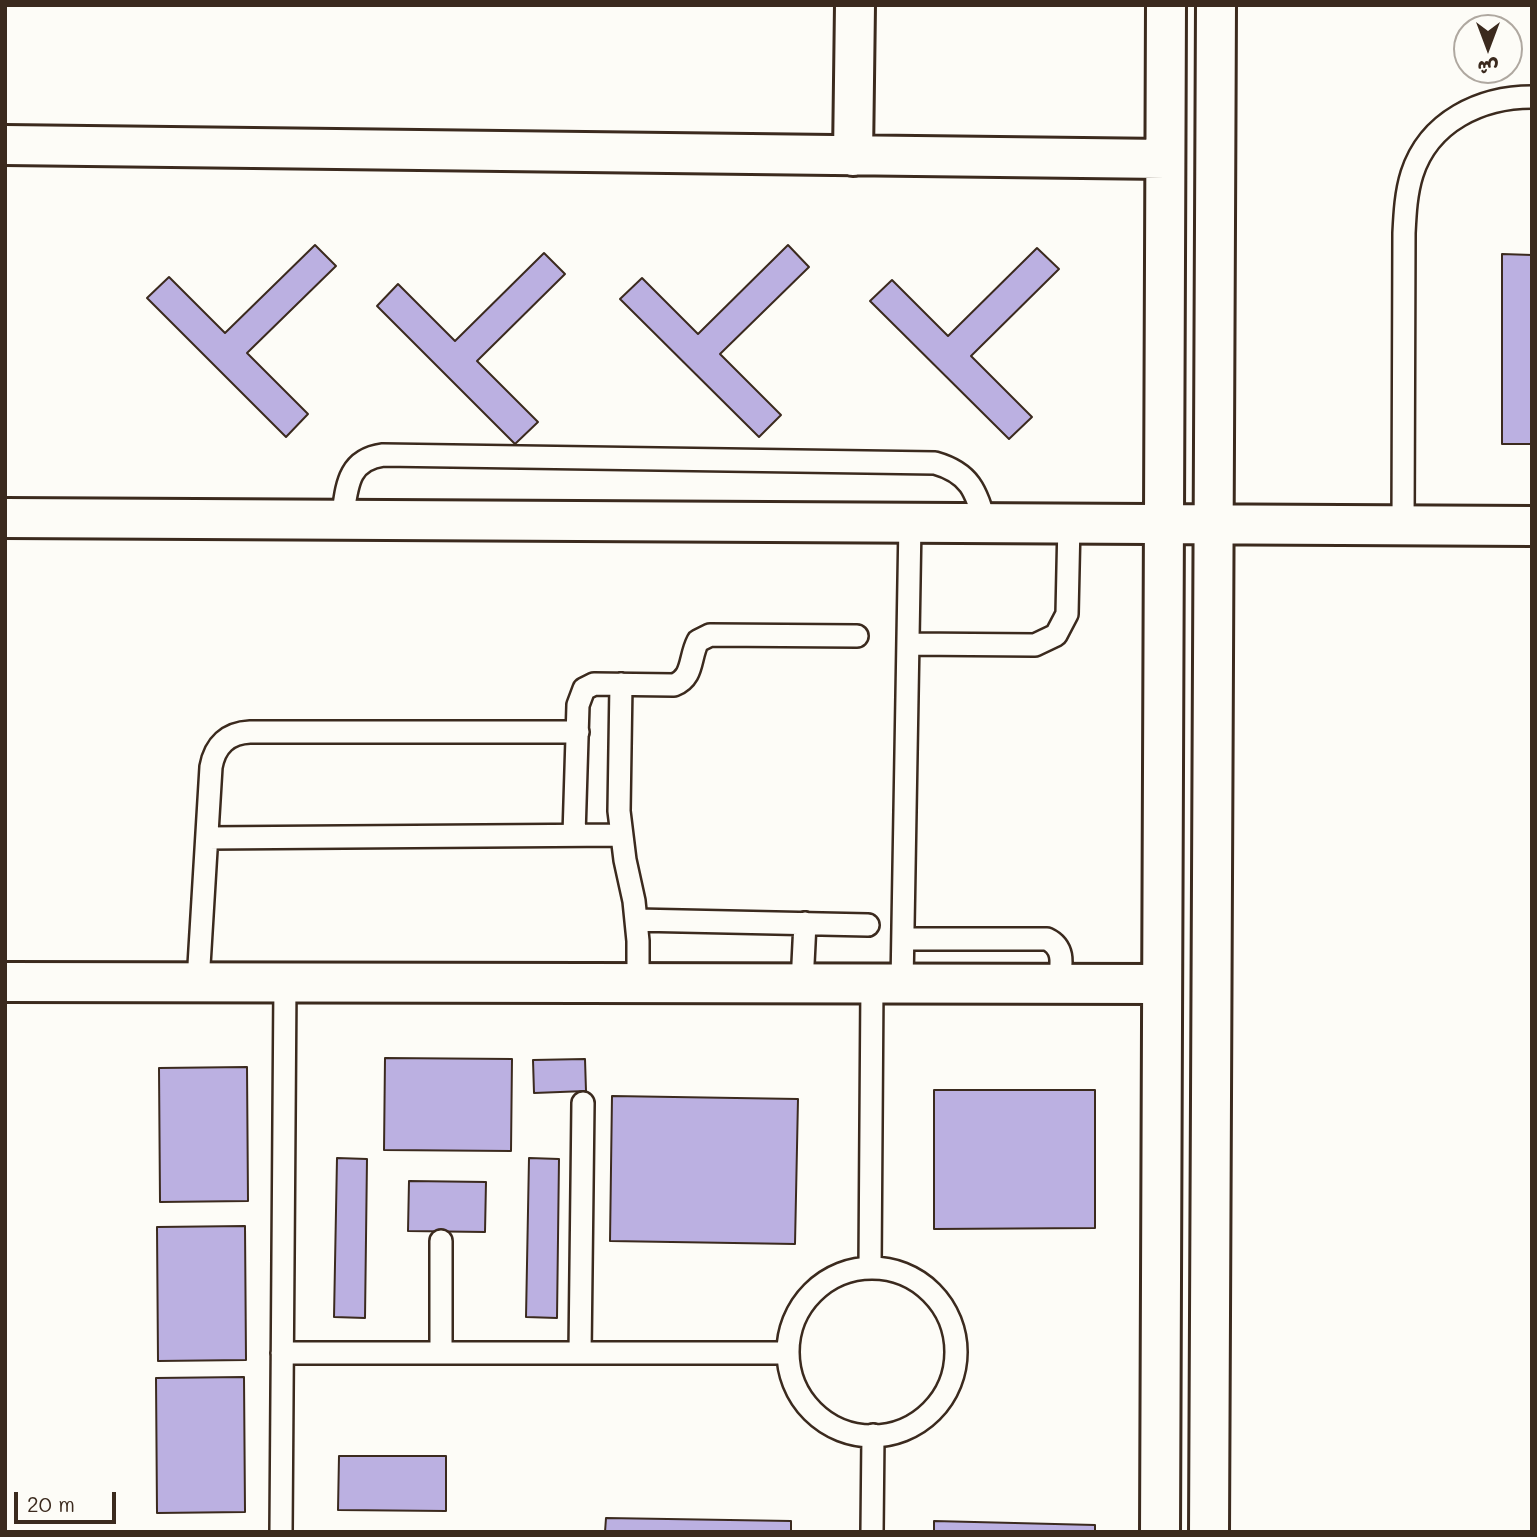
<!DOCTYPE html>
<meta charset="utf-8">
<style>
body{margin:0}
#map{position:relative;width:1537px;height:1537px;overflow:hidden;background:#fdfcf7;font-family:Mali,"Playpen Sans Arabic",sans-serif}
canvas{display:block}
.frame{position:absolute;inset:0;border:7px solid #3b2a1e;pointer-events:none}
.north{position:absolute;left:1453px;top:14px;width:70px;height:70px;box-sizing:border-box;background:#fdfcf7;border:2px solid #afa8a0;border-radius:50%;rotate:180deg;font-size:19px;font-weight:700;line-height:28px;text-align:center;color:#3b2a1e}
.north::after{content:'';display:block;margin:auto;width:24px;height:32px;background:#3b2a1e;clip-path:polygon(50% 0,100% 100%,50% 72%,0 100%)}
.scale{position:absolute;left:14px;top:1492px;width:102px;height:32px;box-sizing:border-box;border:4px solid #3b2a1e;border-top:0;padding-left:9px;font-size:21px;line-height:24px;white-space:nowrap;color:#3b2a1e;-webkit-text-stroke:5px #fdfcf7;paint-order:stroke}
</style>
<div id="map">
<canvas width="1537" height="1537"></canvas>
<div class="frame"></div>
<div class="north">ش</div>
<div class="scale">20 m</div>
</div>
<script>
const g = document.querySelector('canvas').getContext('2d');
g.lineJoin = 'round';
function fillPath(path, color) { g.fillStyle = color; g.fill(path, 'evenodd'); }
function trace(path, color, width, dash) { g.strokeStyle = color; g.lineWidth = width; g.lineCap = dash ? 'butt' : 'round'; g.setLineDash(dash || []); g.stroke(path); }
const building = new Path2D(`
 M 315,245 L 336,266 L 247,353 L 308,414 L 286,437 L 147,298 L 169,277 L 225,333 Z
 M 788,245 L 809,267 L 720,354 L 781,415 L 759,437 L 620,299 L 642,278 L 698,334 Z
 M 1037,248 L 1059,269 L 971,356 L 1032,417 L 1009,439 L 870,301 L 892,280 L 948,336 Z
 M 544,253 L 565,274 L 477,361 L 538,422 L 515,444 L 377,306 L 398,284 L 455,341 Z
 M 1502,254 L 1532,255 L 1532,444 L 1502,444 Z
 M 385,1058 L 512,1059 L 511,1151 L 384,1150 Z
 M 585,1059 L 586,1091 L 534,1093 L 533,1060 Z
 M 247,1067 L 248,1201 L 160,1202 L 159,1068 Z
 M 934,1090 L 1095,1090 L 1095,1228 L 934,1229 Z
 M 612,1096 L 798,1099 L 795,1244 L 610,1241 Z
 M 337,1158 L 367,1159 L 365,1318 L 334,1317 Z
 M 529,1158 L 559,1159 L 557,1318 L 526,1317 Z
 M 409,1181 L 486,1182 L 485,1232 L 408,1231 Z
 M 245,1226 L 246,1360 L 158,1361 L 157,1227 Z
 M 244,1377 L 245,1512 L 157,1513 L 156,1378 Z
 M 339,1456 L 446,1456 L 446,1511 L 338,1510 Z
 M 606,1518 L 791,1521 L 791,1532 L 605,1532 Z
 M 934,1521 L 1095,1525 L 1095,1532 L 934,1532 Z`);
const lane = new Path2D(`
 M 342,520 C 347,489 346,460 383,455 L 935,463 C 970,473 976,491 985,523
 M 1403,526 L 1404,233 C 1405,213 1406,193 1412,174 C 1429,121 1481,97 1532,97
 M 908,644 L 1035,645 L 1056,635 L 1067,614 L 1069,523
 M 621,684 L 619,811 L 625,860 L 634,901 L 638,941 L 638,983
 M 574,835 L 578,705 L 584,689 L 594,684 L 674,685 C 694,677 689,658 698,641 L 710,635 L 857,636
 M 207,838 L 621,835
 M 636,920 L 868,925
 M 903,939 L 1047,939 C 1066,948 1061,966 1059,984
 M 198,982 L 211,767 C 215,745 228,733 250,732 L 578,732
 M 802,984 L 805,923
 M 902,984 L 910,523
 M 441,1241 L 441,1353
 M 870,1268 L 872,984
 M788 1352a84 84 0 1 1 168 0a84 84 0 1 1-168 0Z
 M 282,1353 L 788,1353
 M 580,1353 L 583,1103
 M 281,1532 L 285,983
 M 872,1532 L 873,1435`);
const street = new Path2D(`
 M 5,145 L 1165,159
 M 853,156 L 855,5
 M 5,518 L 1532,526
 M 5,982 L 1162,984
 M 1160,1532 L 1166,5
 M 1209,1532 L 1216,5`);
fillPath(building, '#bbb0e1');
trace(building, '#3b2a1e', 2);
trace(lane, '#3b2a1e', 26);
trace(street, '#3b2a1e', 44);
trace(lane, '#fdfcf7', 21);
trace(street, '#fdfcf7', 38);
</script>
